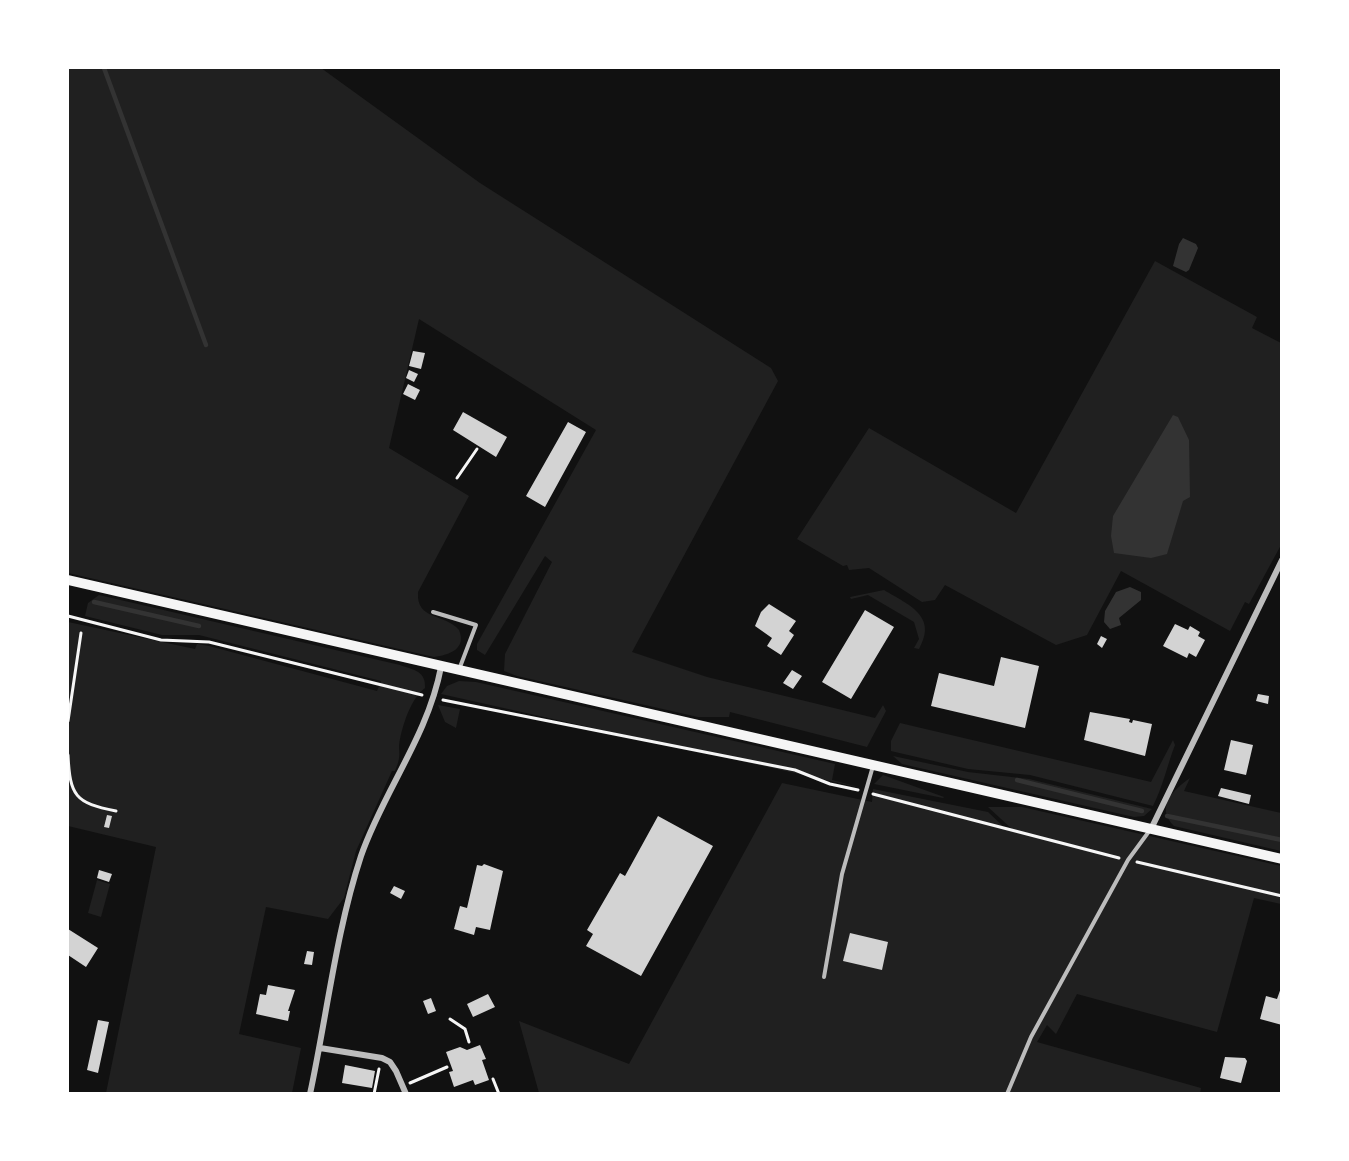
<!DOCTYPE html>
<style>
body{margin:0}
#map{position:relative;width:1349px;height:1161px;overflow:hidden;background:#111;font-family:"Times New Roman",serif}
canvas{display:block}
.frame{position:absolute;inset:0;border:69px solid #fff;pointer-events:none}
</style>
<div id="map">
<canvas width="1349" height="1161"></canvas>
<div class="frame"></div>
</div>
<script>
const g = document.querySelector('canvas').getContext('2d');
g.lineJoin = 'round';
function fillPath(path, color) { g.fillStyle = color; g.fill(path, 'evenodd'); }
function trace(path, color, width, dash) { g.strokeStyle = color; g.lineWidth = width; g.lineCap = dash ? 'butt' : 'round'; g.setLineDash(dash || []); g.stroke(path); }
const green = new Path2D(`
 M 68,68 L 321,68 L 480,183 L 771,368 L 778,381 L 632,652 L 707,677 L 875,718 L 883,705 L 886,711 L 867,747 L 730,712 L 729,717 L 698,717 L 517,676 L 504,671 L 505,654 L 552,562 L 545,556 L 485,655 L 477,650 L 477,644 L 596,430 L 419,319 L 389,448 L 469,496 L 418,592 C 416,621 445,613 459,630 C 467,649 449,655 434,657 L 68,573 Z
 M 1155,261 L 1257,317 L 1252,328 L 1281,343 L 1281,545 L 1249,604 L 1245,602 L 1230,631 L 1121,571 L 1087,635 L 1056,645 L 945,585 L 935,600 L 922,602 L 869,568 L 849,570 L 847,565 L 843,566 L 797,539 L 869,428 L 1016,513 Z
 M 884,590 C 909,605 938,616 919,649 L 914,648 L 919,639 L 914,622 L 868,595 L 851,599 L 850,597 Z
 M 99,595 L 400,665 C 414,670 426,671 425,688 C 411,699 404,721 400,739 C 397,752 403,753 395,771 L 392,771 L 356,851 L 344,898 L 328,919 L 266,907 L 239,1034 L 301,1048 L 292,1093 L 106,1093 L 156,847 L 68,826 L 68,622 L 195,649 L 197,644 L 209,646 L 377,691 L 381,681 L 199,635 L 162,635 L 85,616 L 88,603 Z
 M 459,681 L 476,682 L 835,764 L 832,780 L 862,788 L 441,694 L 447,686 Z
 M 438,705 L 460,709 L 456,728 L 445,722 Z
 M 900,723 L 1151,782 L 1173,740 L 1175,745 C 1167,766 1163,786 1153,806 L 1030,775 L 968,769 L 891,751 L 891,741 Z
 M 893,756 L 968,772 L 1029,779 L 1152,809 L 1144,816 L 1134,817 L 902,764 Z
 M 883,775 L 944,797 L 943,798 L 874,784 Z
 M 1190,778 L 1184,791 L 1281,813 L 1281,851 L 1174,826 C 1155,807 1173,790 1190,778 Z
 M 782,783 L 872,802 L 873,789 L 988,812 L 1006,829 L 1013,830 L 988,807 L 1022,807 L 1281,866 L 1281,904 L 1254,898 L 1217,1032 L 1077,994 L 1056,1034 L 1047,1025 L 1037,1042 L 1201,1088 L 1200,1093 L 539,1093 L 519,1021 L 629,1064 Z
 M 97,880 L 110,884 L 101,917 L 88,913 Z`);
const water = new Path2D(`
 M 1183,238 L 1196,244 L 1198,248 L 1189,270 L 1186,272 L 1173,266 L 1179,244 Z
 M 1173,415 L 1178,417 L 1189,440 L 1190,497 L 1183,501 L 1167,554 L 1151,558 L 1114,553 L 1111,536 L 1113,516 Z
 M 1130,587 L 1141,592 L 1141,600 L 1119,618 L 1121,625 L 1110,629 L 1104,622 L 1105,611 L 1116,592 Z`);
const stream = new Path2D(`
 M 104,68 L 206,345
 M 94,602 L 199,626
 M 1017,780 L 1142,811
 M 1167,816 L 1282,840`);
const building = new Path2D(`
 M 413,351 L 425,353 L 421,369 L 409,366 Z
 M 409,370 L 418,374 L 414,382 L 406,378 Z
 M 408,384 L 420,390 L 415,400 L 403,394 Z
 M 463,412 L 507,437 L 496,457 L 453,430 Z
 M 568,422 L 586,432 L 545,507 L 526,496 Z
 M 769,604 L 796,621 L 789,631 L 794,635 L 781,655 L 767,646 L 772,638 L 755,626 L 761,612 Z
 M 865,610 L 894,627 L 851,699 L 822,682 Z
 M 1175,624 L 1188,630 L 1190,626 L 1200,632 L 1198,636 L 1205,640 L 1196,657 L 1189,653 L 1187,658 L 1163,646 Z
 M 1101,636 L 1107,639 L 1102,648 L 1097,644 Z
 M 1001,657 L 1039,666 L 1025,728 L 931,706 L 939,673 L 994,686 Z
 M 792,670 L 802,676 L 793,689 L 783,683 Z
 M 1258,694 L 1269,696 L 1268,704 L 1256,701 Z
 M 1090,712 L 1130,719 L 1129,722 L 1132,723 L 1133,720 L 1152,724 L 1145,756 L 1084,740 Z
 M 1231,740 L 1253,745 L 1246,775 L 1224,770 Z
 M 1221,788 L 1251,795 L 1249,804 L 1218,796 Z
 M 107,815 L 112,816 L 109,828 L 104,827 Z
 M 658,816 L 713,846 L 641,976 L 586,946 L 593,934 L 587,930 L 620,873 L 625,876 Z
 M 484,864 L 503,871 L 490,930 L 476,927 L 474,935 L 454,929 L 460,906 L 467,908 L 477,865 L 482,866 Z
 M 99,870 L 112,874 L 109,882 L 97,878 Z
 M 394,886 L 405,891 L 401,899 L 390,893 Z
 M 68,929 L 98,948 L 86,967 L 68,955 Z
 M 850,933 L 888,942 L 882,970 L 843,961 Z
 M 307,951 L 314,952 L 312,965 L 304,964 Z
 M 268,985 L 295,990 L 288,1011 L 290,1011 L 288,1021 L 256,1014 L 260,994 L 266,995 Z
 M 1282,985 L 1282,1025 L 1260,1019 L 1266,996 L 1277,999 Z
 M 488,994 L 495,1007 L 473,1017 L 467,1004 Z
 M 431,998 L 436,1011 L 428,1014 L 423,1001 Z
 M 98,1020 L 109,1022 L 98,1073 L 87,1070 Z
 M 480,1045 L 486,1059 L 482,1060 L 489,1080 L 475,1085 L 473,1080 L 454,1087 L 449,1072 L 453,1071 L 446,1052 L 460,1047 L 467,1050 Z
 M 1225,1057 L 1245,1058 L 1247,1061 L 1241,1083 L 1220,1078 Z
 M 345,1065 L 375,1071 L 372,1088 L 342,1083 Z`);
const path = new Path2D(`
 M 457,478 L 477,449
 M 68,616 L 161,640 L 209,642 L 422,695
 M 443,700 L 795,770 L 830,784 L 858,790
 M 68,721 L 81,633
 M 68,755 C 70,796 75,803 116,811
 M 873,794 L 1119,858
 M 1137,862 L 1282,896
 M 450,1019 L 465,1029 L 469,1042
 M 493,1079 L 499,1094
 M 410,1083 L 447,1067
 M 374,1094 L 379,1069`);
const service = new Path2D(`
 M 433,612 L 476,625 L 460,667
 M 824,977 L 842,874 L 873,766
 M 1007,1094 L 1031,1037 L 1128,860 L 1150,830`);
const minor = new Path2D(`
 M 1151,829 L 1282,560
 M 320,1048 L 382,1058 L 390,1062 L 396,1071 L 406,1094
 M 310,1094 C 327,1015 336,932 361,856 C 383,792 428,736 441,667`);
const secondary = new Path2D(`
 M 68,580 L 1282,859`);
fillPath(green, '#202020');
fillPath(water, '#333');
trace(stream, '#333', 4.5);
fillPath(building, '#d3d3d3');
trace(path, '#f5f5f5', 3);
trace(service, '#bcbcbc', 4);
trace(minor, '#bcbcbc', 6);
trace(secondary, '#f5f5f5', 10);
</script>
